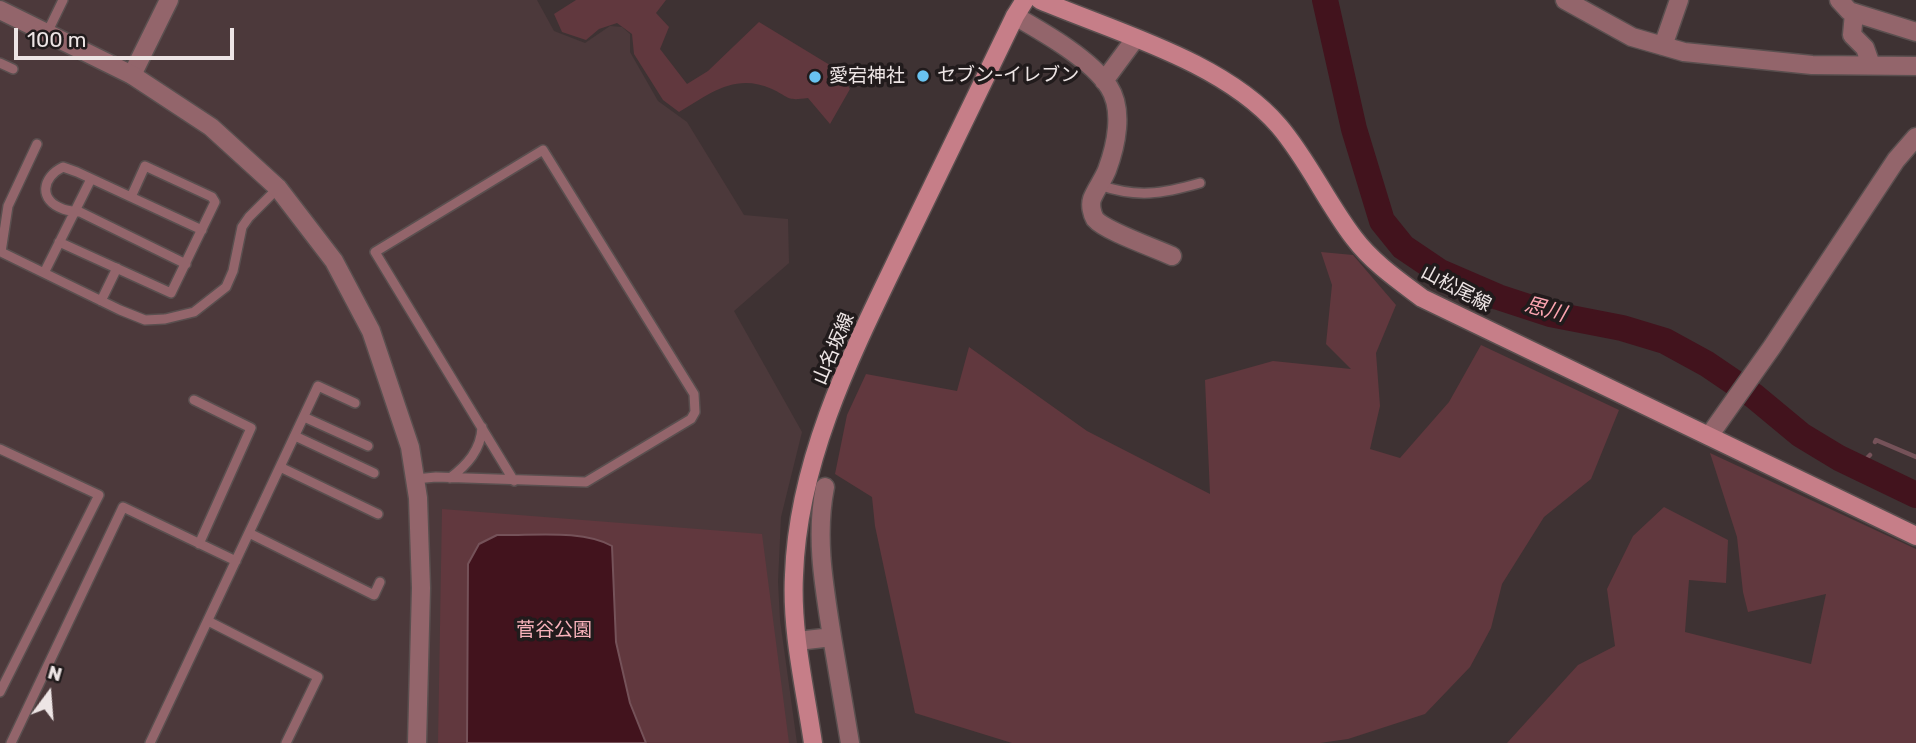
<!DOCTYPE html>
<meta charset="utf-8">
<style>
body{margin:0}
#map{position:relative;width:1916px;height:743px;overflow:hidden;background:#3e3233;font-family:Rubik,sans-serif}
canvas{display:block}
.north{position:absolute;left:14px;top:659px;width:70px;height:70px;-webkit-text-stroke:5px #211b1c;paint-order:stroke;rotate:16deg;font-size:19px;font-weight:700;line-height:28px;text-align:center;color:#ede5e5}
.north::after{content:'';display:block;margin:auto;width:24px;height:32px;background:#ede5e5;clip-path:polygon(50% 0,100% 100%,50% 72%,0 100%)}
.scale{position:absolute;left:14px;top:28px;width:220px;height:32px;box-sizing:border-box;border:4px solid #ede5e5;border-top:0;padding-left:9px;font-size:21px;line-height:24px;white-space:nowrap;color:#ede5e5;-webkit-text-stroke:5px #211b1c;paint-order:stroke}
</style>
<div id="map">
<canvas width="1916" height="743"></canvas>
<div class="north">N</div>
<div class="scale">100 m</div>
</div>
<script>
const g = document.querySelector('canvas').getContext('2d');
g.lineJoin = 'round';
function fillPath(path, color) { g.fillStyle = color; g.fill(path, 'evenodd'); }
function trace(path, color, width, dash) { g.strokeStyle = color; g.lineWidth = width; g.lineCap = dash ? 'butt' : 'round'; g.setLineDash(dash || []); g.stroke(path); }
function label(font, color, halo, rows, align = 'center') {
  g.font = font + ' Rubik,"Noto Sans JP",sans-serif'; g.lineWidth = 7; g.setLineDash([]); g.textBaseline = 'middle'; g.strokeStyle = halo; g.fillStyle = color; for (const [text, x, y, turn = 0] of rows) {
    g.save(); g.translate(x, y); g.rotate((+turn || 0) * Math.PI / 180); g.textAlign = isNaN(turn) ? turn : align; if (halo) g.strokeText(text, 0, 0); g.fillText(text, 0, 0); g.restore();
  }
}
const built = new Path2D(`
 M 0,0 L 537,0 L 554,31 L 585,43 L 610,26 L 622,27 L 630,34 L 630,52 L 658,101 L 687,122 L 744,215 L 788,219 L 789,263 L 734,311 L 802,432 L 781,517 L 778,582 L 780,620 L 797,743 L 0,743 Z`);
const green = new Path2D(`
 M 576,0 L 666,0 L 656,13 L 669,27 L 660,49 L 687,84 L 708,71 L 759,22 L 838,70 L 850,89 L 830,124 L 808,98 C 786,101 791,98 772,89 C 735,72 709,94 679,112 L 663,100 L 634,54 L 632,34 L 617,23 L 599,29 L 586,40 L 562,32 L 554,14 Z
 M 1321,252 L 1353,255 L 1396,305 L 1376,353 L 1380,406 L 1370,449 L 1400,458 L 1449,402 L 1481,345 L 1619,410 L 1591,479 L 1544,517 L 1502,584 L 1491,628 L 1470,667 L 1425,714 L 1348,739 L 1320,743 L 1012,743 L 915,713 L 875,526 L 872,497 L 835,474 L 847,415 L 866,374 L 957,391 L 969,347 L 1087,431 L 1210,494 L 1205,380 L 1273,361 L 1351,369 L 1326,344 L 1332,285 Z
 M 1710,453 L 1916,549 L 1916,743 L 1507,743 L 1578,665 L 1615,646 L 1607,589 L 1633,536 L 1664,507 L 1728,540 L 1726,583 L 1689,580 L 1685,632 L 1811,664 L 1826,594 L 1748,612 L 1743,592 L 1737,537 Z
 M 442,509 L 762,534 L 789,743 L 438,743 Z`);
const water = new Path2D(`
 M 497,535 C 531,536 582,529 612,546 L 616,642 L 630,703 L 646,743 L 467,743 L 468,564 L 479,544 Z`);
const stream = new Path2D(`
 M 1875,442 L 1876,440 L 1916,457
 M 1858,467 L 1870,455`);
const river = new Path2D(`
 M 1325,0 L 1354,129 L 1382,221 L 1403,247 L 1440,272 L 1498,297 L 1550,314 L 1622,328 L 1665,341 L 1707,364 L 1754,396 L 1801,435 L 1839,458 L 1916,495`);
const service = new Path2D(`
 M 47,33 L 63,0
 M 0,63 L 13,69
 M 37,144 L 8,206 L 1,252 L 120,310 L 145,320 L 165,319 L 194,312 L 226,287 L 233,271 L 242,227 L 249,217 L 278,188
 M 1099,185 C 1137,198 1162,194 1200,183
 M 59,242 L 171,293 L 215,202 L 212,197 L 145,166 L 131,197
 M 186,264 L 80,212 C 75,211 68,211 63,209 C 38,200 42,177 63,167 L 77,172 L 202,230
 M 44,273 L 91,179
 M 101,301 L 117,268
 M 194,400 L 251,428 L 199,544
 M 304,417 L 368,446
 M 295,436 L 374,473
 M 0,449 L 99,495 L 0,692
 M 280,467 L 378,514
 M 450,478 C 467,465 481,450 482,427
 M 415,479 L 436,477 L 586,482 L 691,419 L 695,412 L 694,394 L 543,150 L 375,252 L 514,481
 M 249,533 L 374,595 L 380,582
 M 208,621 L 318,677 L 286,743
 M 11,743 L 123,507 L 236,561
 M 150,743 L 318,386 L 355,403`);
const minor = new Path2D(`
 M 1565,0 L 1632,37 L 1684,52 L 1812,65 L 1916,66
 M 1839,0 L 1849,11 L 1916,32
 M 1854,13 L 1852,35 L 1865,48 L 1871,65
 M 1015,16 C 1043,32 1091,59 1109,87 C 1124,110 1116,146 1107,170 C 1103,180 1096,189 1092,199 C 1090,205 1092,214 1095,219 C 1105,231 1155,248 1172,256
 M 1663,46 L 1679,0
 M 132,75 L 169,0
 M 1104,81 L 1135,39
 M 1709,436 L 1772,347 L 1896,160 L 1916,137
 M 825,487 C 815,537 824,586 832,637
 M 798,641 L 832,637 L 850,743`);
const tertiary = new Path2D(`
 M 0,10 L 132,75 L 211,127 L 278,188 L 334,261 L 371,331 L 410,447 L 418,498 L 421,588 L 417,743`);
const secondary = new Path2D(`
 M 1040,0 C 1118,33 1224,62 1279,126 C 1308,160 1327,203 1354,238 C 1372,262 1398,280 1422,298 L 1916,536
 M 813,743 C 805,688 791,631 794,575 C 798,457 854,349 904,245 C 941,169 978,92 1015,16 L 1025,0`);
const markers = [
 [923,76,7,"#69c3f1"],
 [815,77,7,"#69c3f1"]
];
const poiNames = [
 ["セブン-イレブン",937,76],
 ["愛宕神社",829,77]
];
const streetNames = [
 ["山松尾線",1456,289,28],
 ["山名坂線",834,349,-67]
];
const parkNames = [
 ["菅谷公園",554,631]
];
const waterNames = [
 ["思川",1545,310,15]
];
fillPath(built, '#4c393b');
fillPath(green, '#61383e');
fillPath(water, '#42131d');
trace(water, '#755259', 2);
trace(stream, '#755259', 4.5);
trace(river, '#42131d', 26);
trace(service, '#5a4f4f', 12);
trace(minor, '#5a4f4f', 21);
trace(tertiary, '#5a4f4f', 21);
trace(secondary, '#5a4f4f', 21);
trace(service, '#93656b', 9);
trace(minor, '#93656b', 18);
trace(tertiary, '#93656b', 18);
trace(secondary, '#c67e88', 18);
for (const [x, y, r, color] of markers) { const dot = new Path2D(); dot.arc(x, y, r, 0, 2 * Math.PI); g.fillStyle = color; g.fill(dot); trace(dot, '#211b1c', 2.5); }
label('19px', '#ede5e5', '#211b1c', poiNames, 'left');
label('19px', '#ede5e5', '#211b1c', streetNames);
label('19px', '#f9b2bb', '#211b1c', parkNames);
label('italic 21px', '#fba4b0', '#211b1c', waterNames);
</script>
